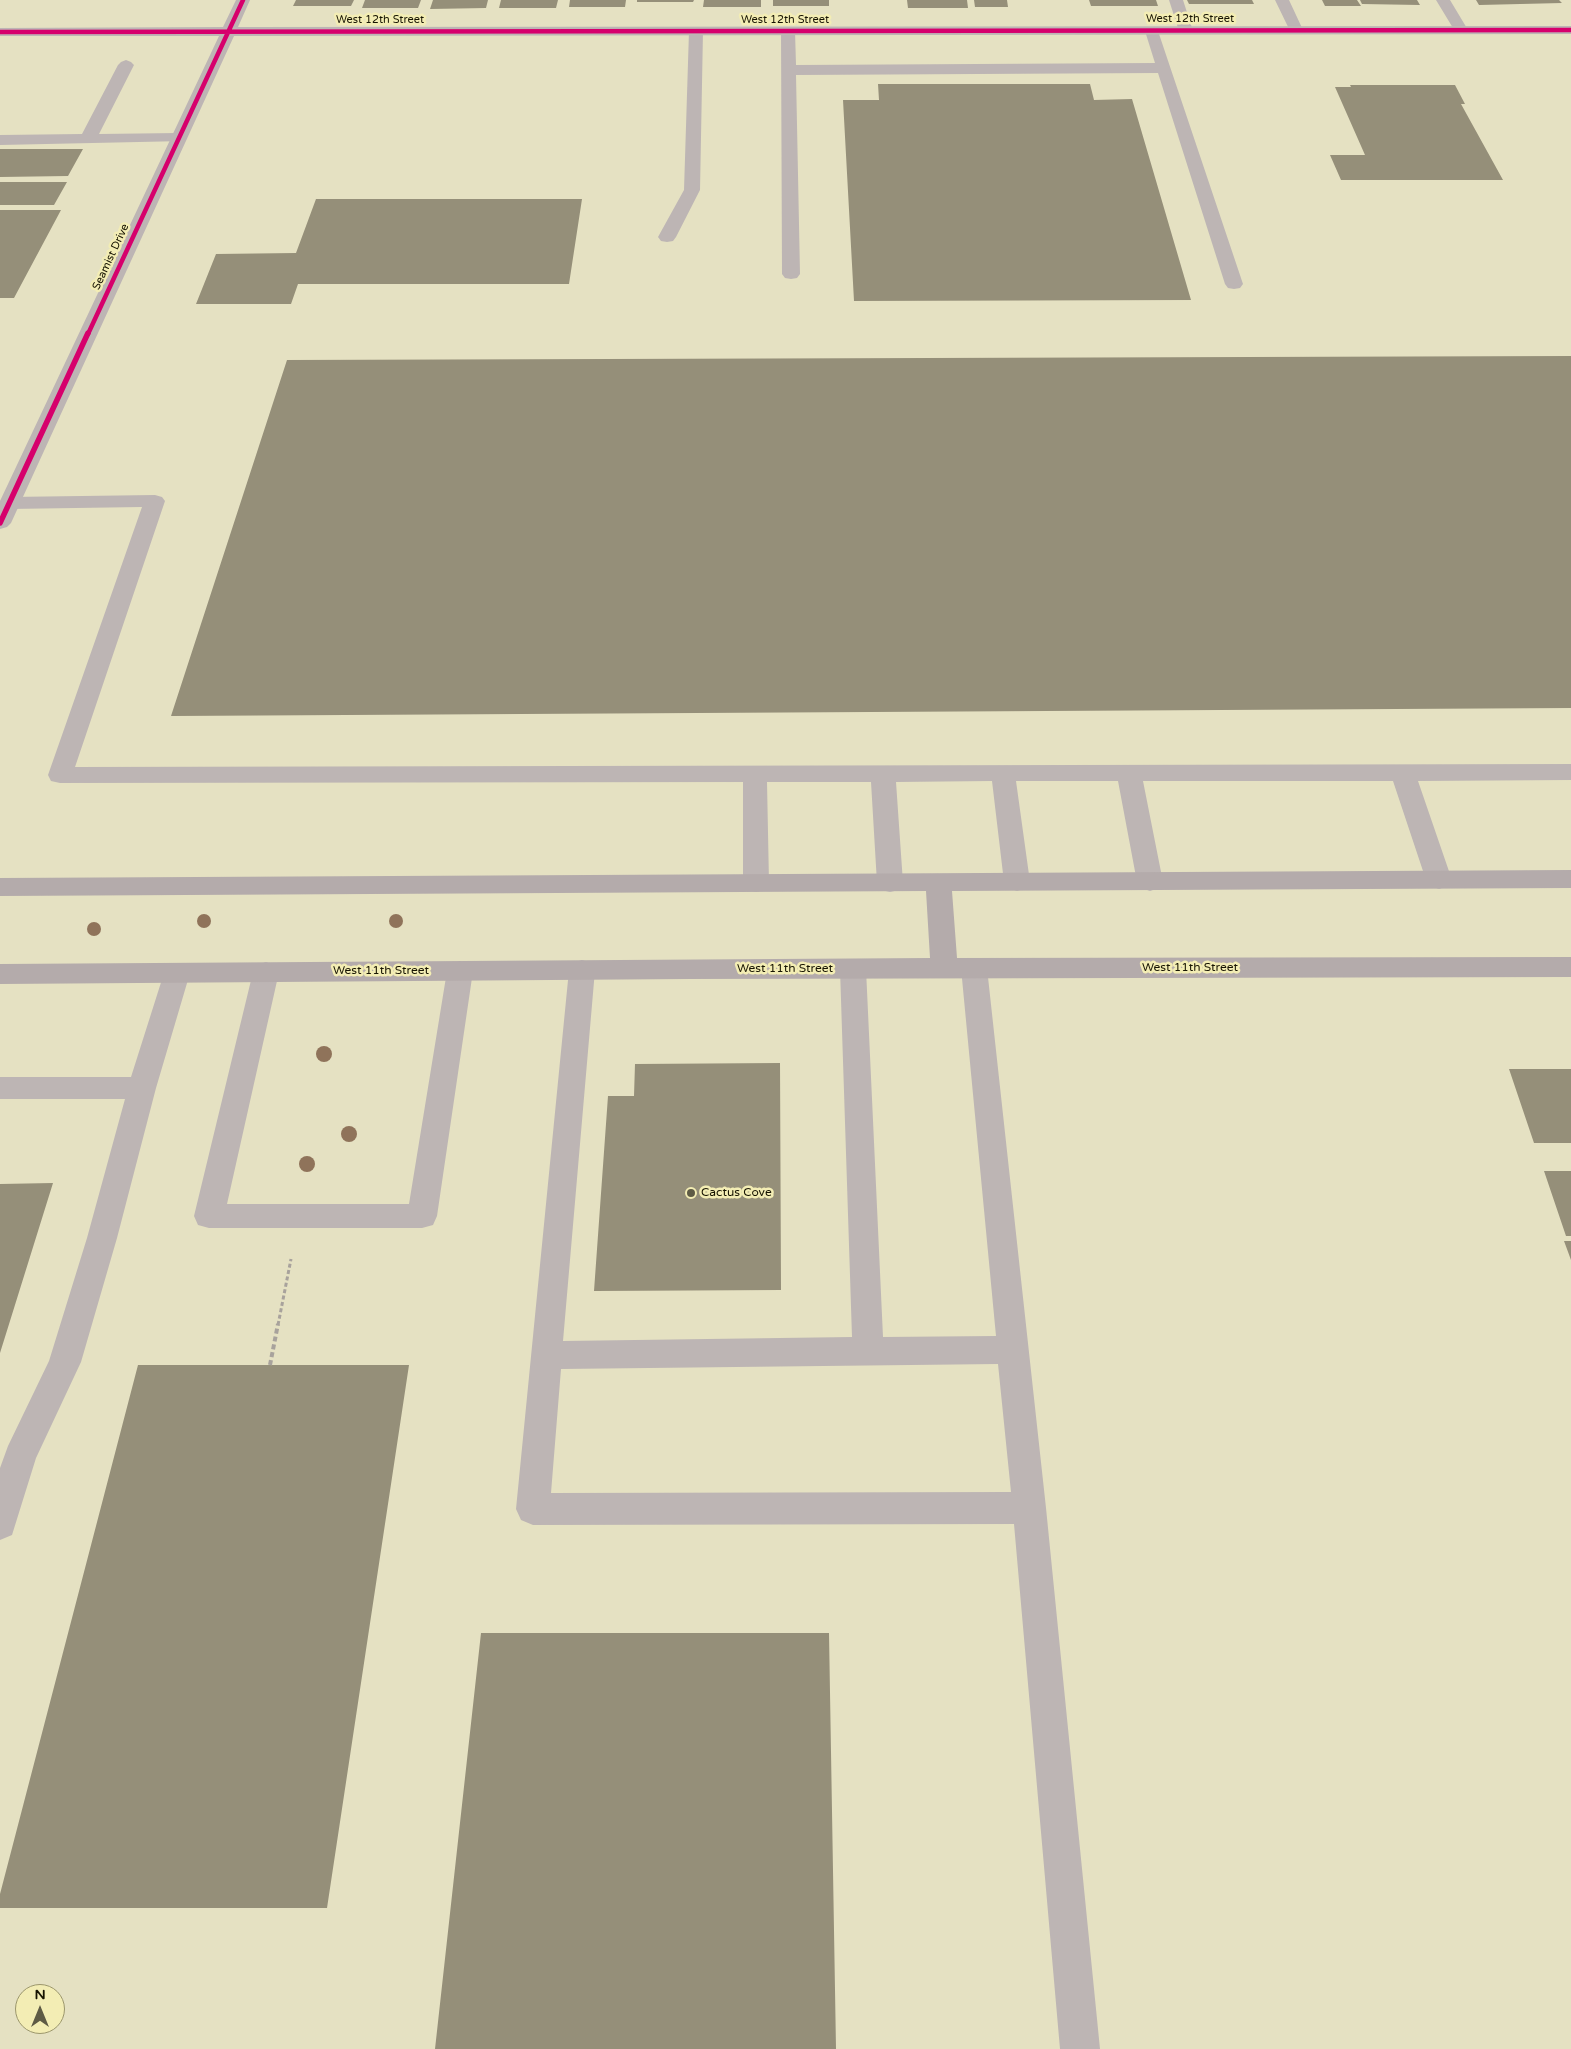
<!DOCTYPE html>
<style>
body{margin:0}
#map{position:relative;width:1571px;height:2049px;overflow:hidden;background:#e5e1c2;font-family:"Varela Round",sans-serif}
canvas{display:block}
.north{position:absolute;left:15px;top:1984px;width:50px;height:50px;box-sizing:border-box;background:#f3edb4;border:1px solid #9b966c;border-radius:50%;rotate:0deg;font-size:14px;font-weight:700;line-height:20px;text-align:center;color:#161301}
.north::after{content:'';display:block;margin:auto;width:18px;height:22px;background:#5e5b45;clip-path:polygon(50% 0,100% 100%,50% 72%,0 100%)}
</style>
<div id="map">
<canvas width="1571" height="2049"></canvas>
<div class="north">N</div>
</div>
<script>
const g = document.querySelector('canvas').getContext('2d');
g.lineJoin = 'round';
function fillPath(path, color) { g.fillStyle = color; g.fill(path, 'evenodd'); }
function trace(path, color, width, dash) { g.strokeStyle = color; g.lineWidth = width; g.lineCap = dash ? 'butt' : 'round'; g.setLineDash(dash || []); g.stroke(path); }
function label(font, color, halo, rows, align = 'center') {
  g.font = font + ' "Varela Round",sans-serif'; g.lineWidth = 5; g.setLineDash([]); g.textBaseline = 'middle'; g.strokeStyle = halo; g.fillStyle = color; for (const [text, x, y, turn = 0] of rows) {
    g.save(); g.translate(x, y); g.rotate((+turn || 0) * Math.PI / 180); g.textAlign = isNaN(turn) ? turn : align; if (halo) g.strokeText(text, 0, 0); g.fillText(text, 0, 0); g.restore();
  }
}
const building = new Path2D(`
 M 296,0 L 354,0 L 351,6 L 293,6 Z
 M 365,0 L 421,0 L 418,8 L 362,8 Z
 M 433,0 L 488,0 L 486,8 L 430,9 Z
 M 501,0 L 558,0 L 556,8 L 499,8 Z
 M 570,0 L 626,0 L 625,7 L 569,7 Z
 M 637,0 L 694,0 L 693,2 L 637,2 Z
 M 704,0 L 761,0 L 761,7 L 703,7 Z
 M 773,0 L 829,0 L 829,6 L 773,6 Z
 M 907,0 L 967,0 L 968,8 L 908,8 Z
 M 974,0 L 1007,0 L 1008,7 L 975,7 Z
 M 1089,0 L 1156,0 L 1158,6 L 1091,6 Z
 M 1187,0 L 1252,0 L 1254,4 L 1189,4 Z
 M 1322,0 L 1357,0 L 1361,6 L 1325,6 Z
 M 1360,0 L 1417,0 L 1420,5 L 1362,4 Z
 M 1476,0 L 1559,0 L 1562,3 L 1479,5 Z
 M 878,84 L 1090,84 L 1094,100 L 1132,99 L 1191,300 L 854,301 L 843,100 L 879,100 Z
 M 1350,85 L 1455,85 L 1465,104 L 1461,104 L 1503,180 L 1341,180 L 1330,155 L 1365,155 L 1335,87 L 1351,87 Z
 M 0,149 L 83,149 L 68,176 L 0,177 Z
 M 0,182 L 67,182 L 54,205 L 0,205 Z
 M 316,199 L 582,199 L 569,284 L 298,284 L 291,304 L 196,304 L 216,254 L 296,253 Z
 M 0,210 L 61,210 L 14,298 L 0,298 Z
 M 1571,356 L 1571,708 L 171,716 L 287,360 Z
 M 780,1063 L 781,1290 L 594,1291 L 608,1096 L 634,1096 L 635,1064 Z
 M 1509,1069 L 1571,1069 L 1571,1143 L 1534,1143 Z
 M 1544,1171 L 1571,1171 L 1571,1236 L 1566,1236 Z
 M 53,1183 L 0,1353 L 0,1184 Z
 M 1564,1241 L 1571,1241 L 1571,1260 Z
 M 138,1365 L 409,1365 L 327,1908 L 0,1908 L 0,1894 Z
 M 481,1633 L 829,1633 L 836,2049 L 435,2049 Z`);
const pathFar1 = new Path2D(`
 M 278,1325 L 291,1259`);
const path = new Path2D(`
 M 270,1365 L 278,1324`);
const service = new Path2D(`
 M 696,27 L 701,28 L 703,31 L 700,190 L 676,237 L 673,241 L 667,242 L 661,241 L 658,237 L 684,190 L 689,31 L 691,28 Z
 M 788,27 L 793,28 L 795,31 L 796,65 L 1155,63 L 1145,31 L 1147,28 L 1157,28 L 1243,284 L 1240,288 L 1234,289 L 1228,288 L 1225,284 L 1158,73 L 796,75 L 800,274 L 797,278 L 791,279 L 785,278 L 782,274 L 781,31 L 783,28 Z
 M 126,60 L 131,62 L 134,65 L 99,134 L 179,133 L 185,135 L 187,138 L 185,141 L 0,145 L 0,135 L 82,134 L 118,65 L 121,62 Z
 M 155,495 L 162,497 L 165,501 L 75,767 L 1571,764 L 1571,780 L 1418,781 L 1452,880 L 1448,886 L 1439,889 L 1430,886 L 1426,880 L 1393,781 L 1143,781 L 1163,882 L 1159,888 L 1150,891 L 1141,888 L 1137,882 L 1118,781 L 1016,781 L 1030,882 L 1026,888 L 1017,891 L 1008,888 L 1004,882 L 992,781 L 896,782 L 903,883 L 899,890 L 890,892 L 881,890 L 877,883 L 871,782 L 767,782 L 769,883 L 765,890 L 756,892 L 747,890 L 743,883 L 743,782 L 60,783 L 51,781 L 48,775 L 142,507 L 9,509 L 2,507 L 0,501 L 9,497 Z
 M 974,958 L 983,961 L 987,968 L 1046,1508 L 1100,2049 L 1060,2049 L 1014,1524 L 533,1525 L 521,1520 L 516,1509 L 569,970 L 573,963 L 582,960 L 591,963 L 595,970 L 563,1341 L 852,1337 L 840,969 L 844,962 L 853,959 L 862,962 L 866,969 L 883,1337 L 996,1336 L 961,968 L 965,961 ZM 998,1364 L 1011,1492 L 551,1493 L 561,1369 Z
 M 460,961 L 469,964 L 473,971 L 437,1216 L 433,1225 L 422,1228 L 209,1228 L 198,1225 L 194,1216 L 253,972 L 257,965 L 266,962 L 275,965 L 279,972 L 227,1204 L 409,1204 L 447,971 L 451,964 Z
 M 177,963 L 186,966 L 190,973 L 156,1088 L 117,1238 L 81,1362 L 36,1458 L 12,1535 L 0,1540 L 0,1468 L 8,1446 L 49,1361 L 87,1238 L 125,1099 L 0,1099 L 0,1077 L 131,1077 L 164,973 L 168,966 Z`);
const minor = new Path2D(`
 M 1169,0 L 1183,0 L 1193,31 L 1191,34 L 1181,34 L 1179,31 Z
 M 1275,0 L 1289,0 L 1303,30 L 1301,33 L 1291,33 Z
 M 1436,0 L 1450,0 L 1468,30 L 1466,33 L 1456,33 Z`);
const tertiary = new Path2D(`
 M 236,0 L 250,0 L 238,27 L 1571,26 L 1571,34 L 234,36 L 11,523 L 7,527 L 0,529 L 0,501 L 219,36 L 0,36 L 0,28 L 223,27 Z`);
const secondary = new Path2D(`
 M 1571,870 L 1571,888 L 952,891 L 957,958 L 1571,957 L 1571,977 L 689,979 L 0,984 L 0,964 L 930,958 L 926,891 L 0,896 L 0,878 Z`);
const cyclewayFar1 = new Path2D(`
 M 0,32 L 1571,30
 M 88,334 L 243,0`);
const cycleway = new Path2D(`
 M 0,523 L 88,333`);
const trees = [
 [204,921,7],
 [396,921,7],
 [94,929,7],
 [324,1054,8],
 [349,1134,8],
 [307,1164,8]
];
const markers = [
 [691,1193,5,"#5e5b45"]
];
const farStreetnames = [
 ["West 12th Street",1190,19],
 ["West 12th Street",380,20],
 ["West 12th Street",785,20],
 ["Seamist Drive",111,257,-65]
];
const streetNames = [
 ["West 11th Street",1190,968],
 ["West 11th Street",785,969],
 ["West 11th Street",381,971]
];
const poiNames = [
 ["Cactus Cove",701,1193]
];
fillPath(building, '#958f79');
trace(pathFar1, '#a8a29c', 3, [4, 2.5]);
trace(path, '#a8a29c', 4, [5, 3]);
fillPath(service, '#bdb5b4');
fillPath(minor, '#bdb5b4');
fillPath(tertiary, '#bdb5b4');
fillPath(secondary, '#b4abab');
trace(cyclewayFar1, '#d6006c', 4.5);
trace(cycleway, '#d6006c', 5.5);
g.fillStyle = '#8f735a';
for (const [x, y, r] of trees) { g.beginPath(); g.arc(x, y, r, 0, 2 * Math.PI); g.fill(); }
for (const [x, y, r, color] of markers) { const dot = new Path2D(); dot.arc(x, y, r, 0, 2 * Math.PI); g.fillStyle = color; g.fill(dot); trace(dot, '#f3edb4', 2); }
label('11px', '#161301', '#f3edb4', farStreetnames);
label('12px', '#161301', '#f3edb4', streetNames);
label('12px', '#161301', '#f3edb4', poiNames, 'left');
</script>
